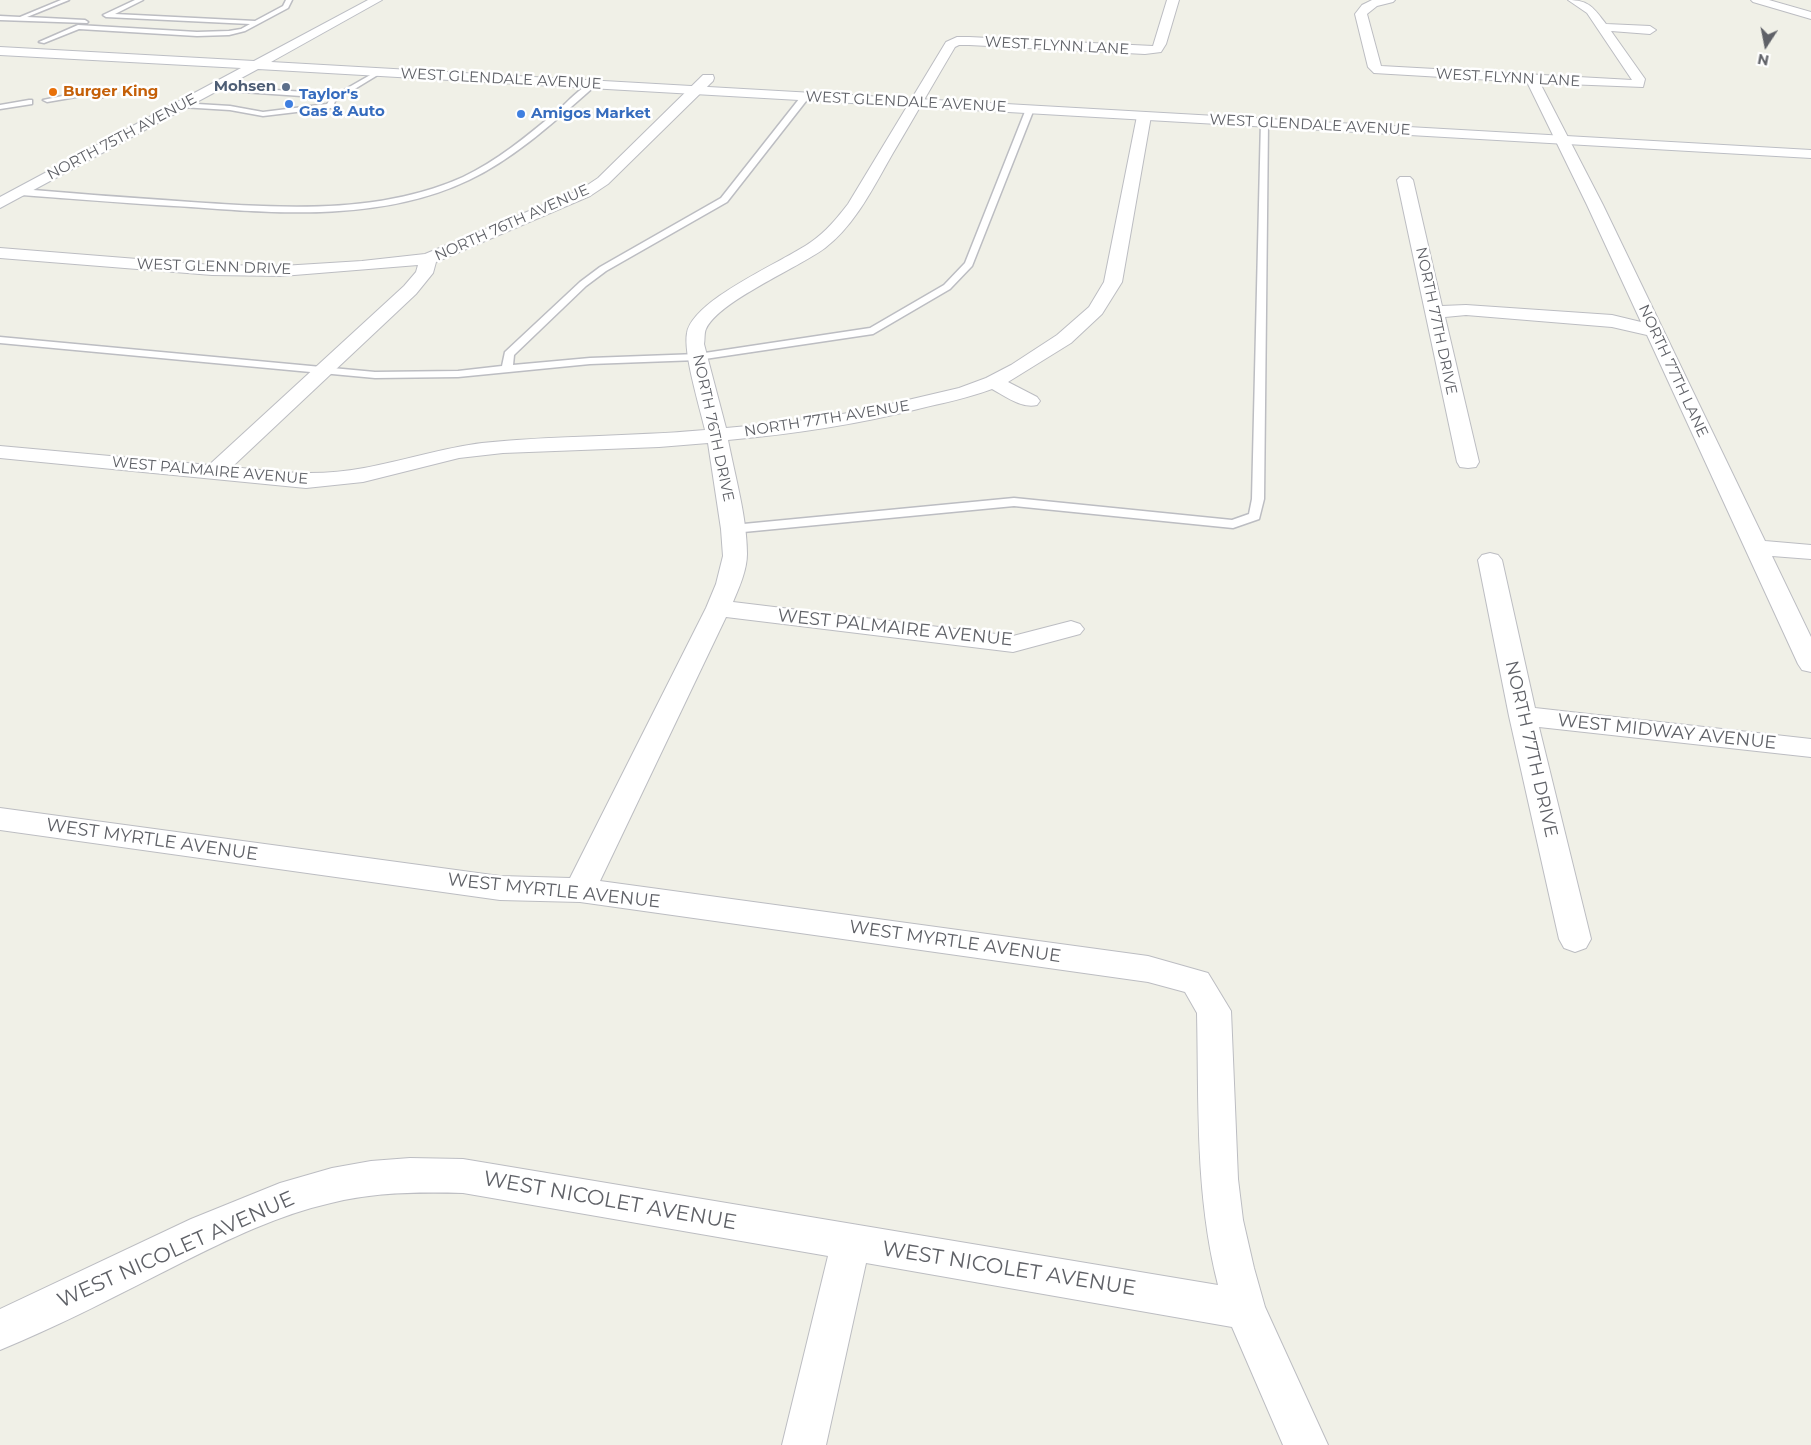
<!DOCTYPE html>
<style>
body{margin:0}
#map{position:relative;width:1811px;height:1445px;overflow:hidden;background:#f0f0e7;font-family:Montserrat,sans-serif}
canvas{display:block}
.north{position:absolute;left:1741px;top:20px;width:50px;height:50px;-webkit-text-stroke:4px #fff;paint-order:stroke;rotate:191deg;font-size:14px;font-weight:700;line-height:20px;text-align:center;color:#5f6167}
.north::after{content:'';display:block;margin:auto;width:18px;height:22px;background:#5f6167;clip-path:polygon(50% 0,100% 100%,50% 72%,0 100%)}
</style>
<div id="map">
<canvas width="1811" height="1445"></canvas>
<div class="north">N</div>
</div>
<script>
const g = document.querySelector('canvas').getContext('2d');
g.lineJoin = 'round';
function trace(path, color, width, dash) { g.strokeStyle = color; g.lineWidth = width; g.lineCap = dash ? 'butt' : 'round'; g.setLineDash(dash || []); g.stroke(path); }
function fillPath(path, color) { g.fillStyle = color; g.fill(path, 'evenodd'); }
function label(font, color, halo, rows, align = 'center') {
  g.font = font + ' Montserrat,sans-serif'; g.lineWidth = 5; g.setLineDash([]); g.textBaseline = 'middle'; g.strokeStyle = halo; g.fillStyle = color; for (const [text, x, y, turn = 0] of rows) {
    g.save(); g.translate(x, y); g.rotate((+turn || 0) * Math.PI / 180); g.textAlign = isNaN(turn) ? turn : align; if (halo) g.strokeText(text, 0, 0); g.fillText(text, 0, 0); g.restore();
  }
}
const service = new Path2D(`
 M 61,0 L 69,0 L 27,17 L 85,20 L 88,22 L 87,23 L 0,20 L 0,16 L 20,17 Z
 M 135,0 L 143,0 L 115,14 L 255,21 L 283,6 L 286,0 L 292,0 L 288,8 L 245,31 L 229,35 L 197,36 L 79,29 L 44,43 L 39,42 L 78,25 L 197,32 L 229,31 L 241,29 L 250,24 L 106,17 L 103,15 Z
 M 379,70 L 382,72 L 381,73 L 335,101 L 333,108 L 330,108 L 263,116 L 230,110 L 181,107 L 177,105 L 181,103 L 230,106 L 263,112 L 327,104 L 331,98 L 213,90 L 209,88 L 213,86 L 337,94 Z
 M 594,82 L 598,84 L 596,85 C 557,119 517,157 469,180 C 383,221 283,214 191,207 C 134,204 78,199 21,195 L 17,192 L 21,189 C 78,194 134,198 191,202 C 281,208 378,215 463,177 C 497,161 527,136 556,112 C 567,103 580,87 594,82 Z
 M 82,92 L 105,96 L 101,98 L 82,96 L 47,102 L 43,100 Z
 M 803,94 L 810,96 L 727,202 L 606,271 L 586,286 L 514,355 L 513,365 L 590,358 L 698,354 L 870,328 L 944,285 L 965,263 L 1026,109 L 1033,107 L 1034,109 L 972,266 L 950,289 L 873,334 L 698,360 L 590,364 L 458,377 L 375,378 L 0,343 L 0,337 L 375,372 L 458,371 L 502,366 L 505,352 L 580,282 L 600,267 L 721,198 Z
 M 29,100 L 32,100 L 32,104 L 0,109 L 0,105 Z
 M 1261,120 L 1268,122 L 1264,499 L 1259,519 L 1233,528 L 1014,506 L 733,533 L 729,532 L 727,529 L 733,525 L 1014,498 L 1232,520 L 1249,514 L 1252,499 Z`);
const minor = new Path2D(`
 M 1167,0 L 1179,0 L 1166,44 L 1161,52 L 1145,54 L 969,45 L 959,45 L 955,47 C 934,82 914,118 893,153 C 874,186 856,224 825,248 C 798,268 719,301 706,329 C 704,333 705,339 704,344 L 726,428 L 791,422 L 861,411 L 959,388 L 986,378 L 1011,365 L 1057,335 L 1089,307 L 1104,282 L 1137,116 L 1139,113 L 1149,113 L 1151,116 L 1122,282 L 1102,314 L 1071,343 L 1008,382 L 1037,397 L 1040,401 L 1037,405 C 1022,409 1005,396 992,389 C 968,398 943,403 918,409 C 855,425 793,434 728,440 C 735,476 747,518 747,554 C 747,570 739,588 733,602 L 1013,636 L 1071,621 L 1080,624 L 1084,629 L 1080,634 L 1013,652 L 726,617 L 600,881 L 1148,956 L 1208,973 L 1231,1011 L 1238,1179 L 1243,1220 L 1254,1268 L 1265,1307 L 1328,1445 L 1283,1445 L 1232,1327 L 866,1263 L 826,1445 L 782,1445 L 828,1256 L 463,1193 C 419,1192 375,1192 331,1203 C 278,1215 229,1239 181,1263 C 122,1293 61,1325 0,1350 L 0,1309 L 191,1219 L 280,1183 L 332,1168 L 371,1161 L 410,1158 L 463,1159 L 1218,1285 C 1195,1195 1199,1104 1197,1013 L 1185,992 L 1148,982 L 580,902 L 500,900 L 0,830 L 0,808 L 500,876 L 570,878 L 706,608 L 716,584 L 723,556 L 721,529 L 708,443 L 659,447 L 503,453 L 459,458 L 363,482 L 306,488 L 0,458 L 0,446 L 209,465 L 404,286 L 416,272 L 418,265 L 282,276 L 212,275 L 0,258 L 0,248 L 212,265 L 282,266 L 362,261 L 425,254 L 580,190 L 598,178 L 703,75 L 713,75 L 714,78 L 713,81 L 608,184 L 590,196 L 436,262 L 433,273 L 416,294 L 232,467 C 278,472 317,477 364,468 C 403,461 442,448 482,443 C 556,435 631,437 705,430 C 700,408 683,353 687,333 C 693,299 783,262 811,242 C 826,232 837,218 848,204 L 946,42 L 957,37 L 969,37 L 1153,46 Z
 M 1372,0 L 1395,0 L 1393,2 L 1377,6 L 1367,14 L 1381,66 L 1632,80 L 1587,13 L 1568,0 C 1589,0 1594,8 1606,24 L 1650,26 L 1656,30 L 1650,34 L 1611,31 L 1645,79 L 1643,87 L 1540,83 L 1603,205 L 1765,541 L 1811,545 L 1811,559 L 1772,556 L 1811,637 L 1811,672 L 1802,670 L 1798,664 L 1647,335 L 1612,327 L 1466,315 L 1445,317 L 1479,462 L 1476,467 L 1468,468 L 1460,467 L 1457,462 L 1397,180 L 1400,177 L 1410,177 L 1413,180 L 1442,306 L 1466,305 L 1612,315 L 1641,322 L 1587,205 L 1527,82 L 1374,73 L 1368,67 L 1355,14 L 1362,5 Z
 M 1751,0 L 1769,0 L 1811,12 L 1811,19 L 1753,2 Z
 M 1490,553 L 1498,555 L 1502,560 L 1535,708 L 1811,739 L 1811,757 L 1539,727 L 1591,939 L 1586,948 L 1575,952 L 1564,948 L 1559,939 L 1509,716 L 1478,560 L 1482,555 Z`);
const secondary = new Path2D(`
 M 368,0 L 382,0 L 271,62 L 1811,150 L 1811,158 L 258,69 L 0,208 L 0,197 L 241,68 L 0,55 L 0,47 L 254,61 Z`);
const markers = [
 [286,87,5,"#5c6f8a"],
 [53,92,5,"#e8710a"],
 [289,104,5,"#3f7fe0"],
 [521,114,5,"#3f7fe0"]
];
const farStreetnames = [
 ["WEST FLYNN LANE",1057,46,3],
 ["WEST FLYNN LANE",1508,78,3],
 ["WEST GLENDALE AVENUE",501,79,3],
 ["WEST GLENDALE AVENUE",906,102,3],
 ["WEST GLENDALE AVENUE",1310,125,3],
 ["NORTH 75TH AVENUE",122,137,-28],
 ["NORTH 76TH AVENUE",512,223,-24],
 ["WEST GLENN DRIVE",214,267,2],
 ["NORTH 77TH DRIVE",1436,321,78],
 ["NORTH 77TH LANE",1673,371,65],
 ["NORTH 77TH AVENUE",827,419,-9],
 ["NORTH 76TH DRIVE",713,428,78],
 ["WEST PALMAIRE AVENUE",210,471,5]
];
const farServicenames = [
 ["Mohsen",276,87]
];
const farFoodnames = [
 ["Burger King",63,92]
];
const farShopnames = [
 ["Taylor's",299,95],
 ["Gas & Auto",299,112],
 ["Amigos Market",531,114]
];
const streetNames = [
 ["WEST PALMAIRE AVENUE",895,628,6],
 ["WEST MIDWAY AVENUE",1667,732,6],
 ["NORTH 77TH DRIVE",1531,749,77],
 ["WEST MYRTLE AVENUE",152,840,8],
 ["WEST MYRTLE AVENUE",554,891,6],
 ["WEST MYRTLE AVENUE",955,942,8]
];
const nearStreetnames = [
 ["WEST NICOLET AVENUE",610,1201,10],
 ["WEST NICOLET AVENUE",176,1250,-24],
 ["WEST NICOLET AVENUE",1009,1269,9]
];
trace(service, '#bcbdc2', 3);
trace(minor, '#bcbdc2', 2);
trace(secondary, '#bcbec4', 2);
fillPath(service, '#fff');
fillPath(minor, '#fff');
fillPath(secondary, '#fff');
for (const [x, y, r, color] of markers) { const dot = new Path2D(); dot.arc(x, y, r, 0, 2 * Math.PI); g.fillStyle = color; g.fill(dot); trace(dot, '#fff', 2); }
label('15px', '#5f6167', '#fff', farStreetnames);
label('bold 15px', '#4e5e75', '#fff', farServicenames, 'right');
label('bold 15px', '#c56008', '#fff', farFoodnames, 'left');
label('bold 15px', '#366cbe', '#fff', farShopnames, 'left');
label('18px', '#5f6167', '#fff', streetNames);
label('21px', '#5f6167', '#fff', nearStreetnames);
</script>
